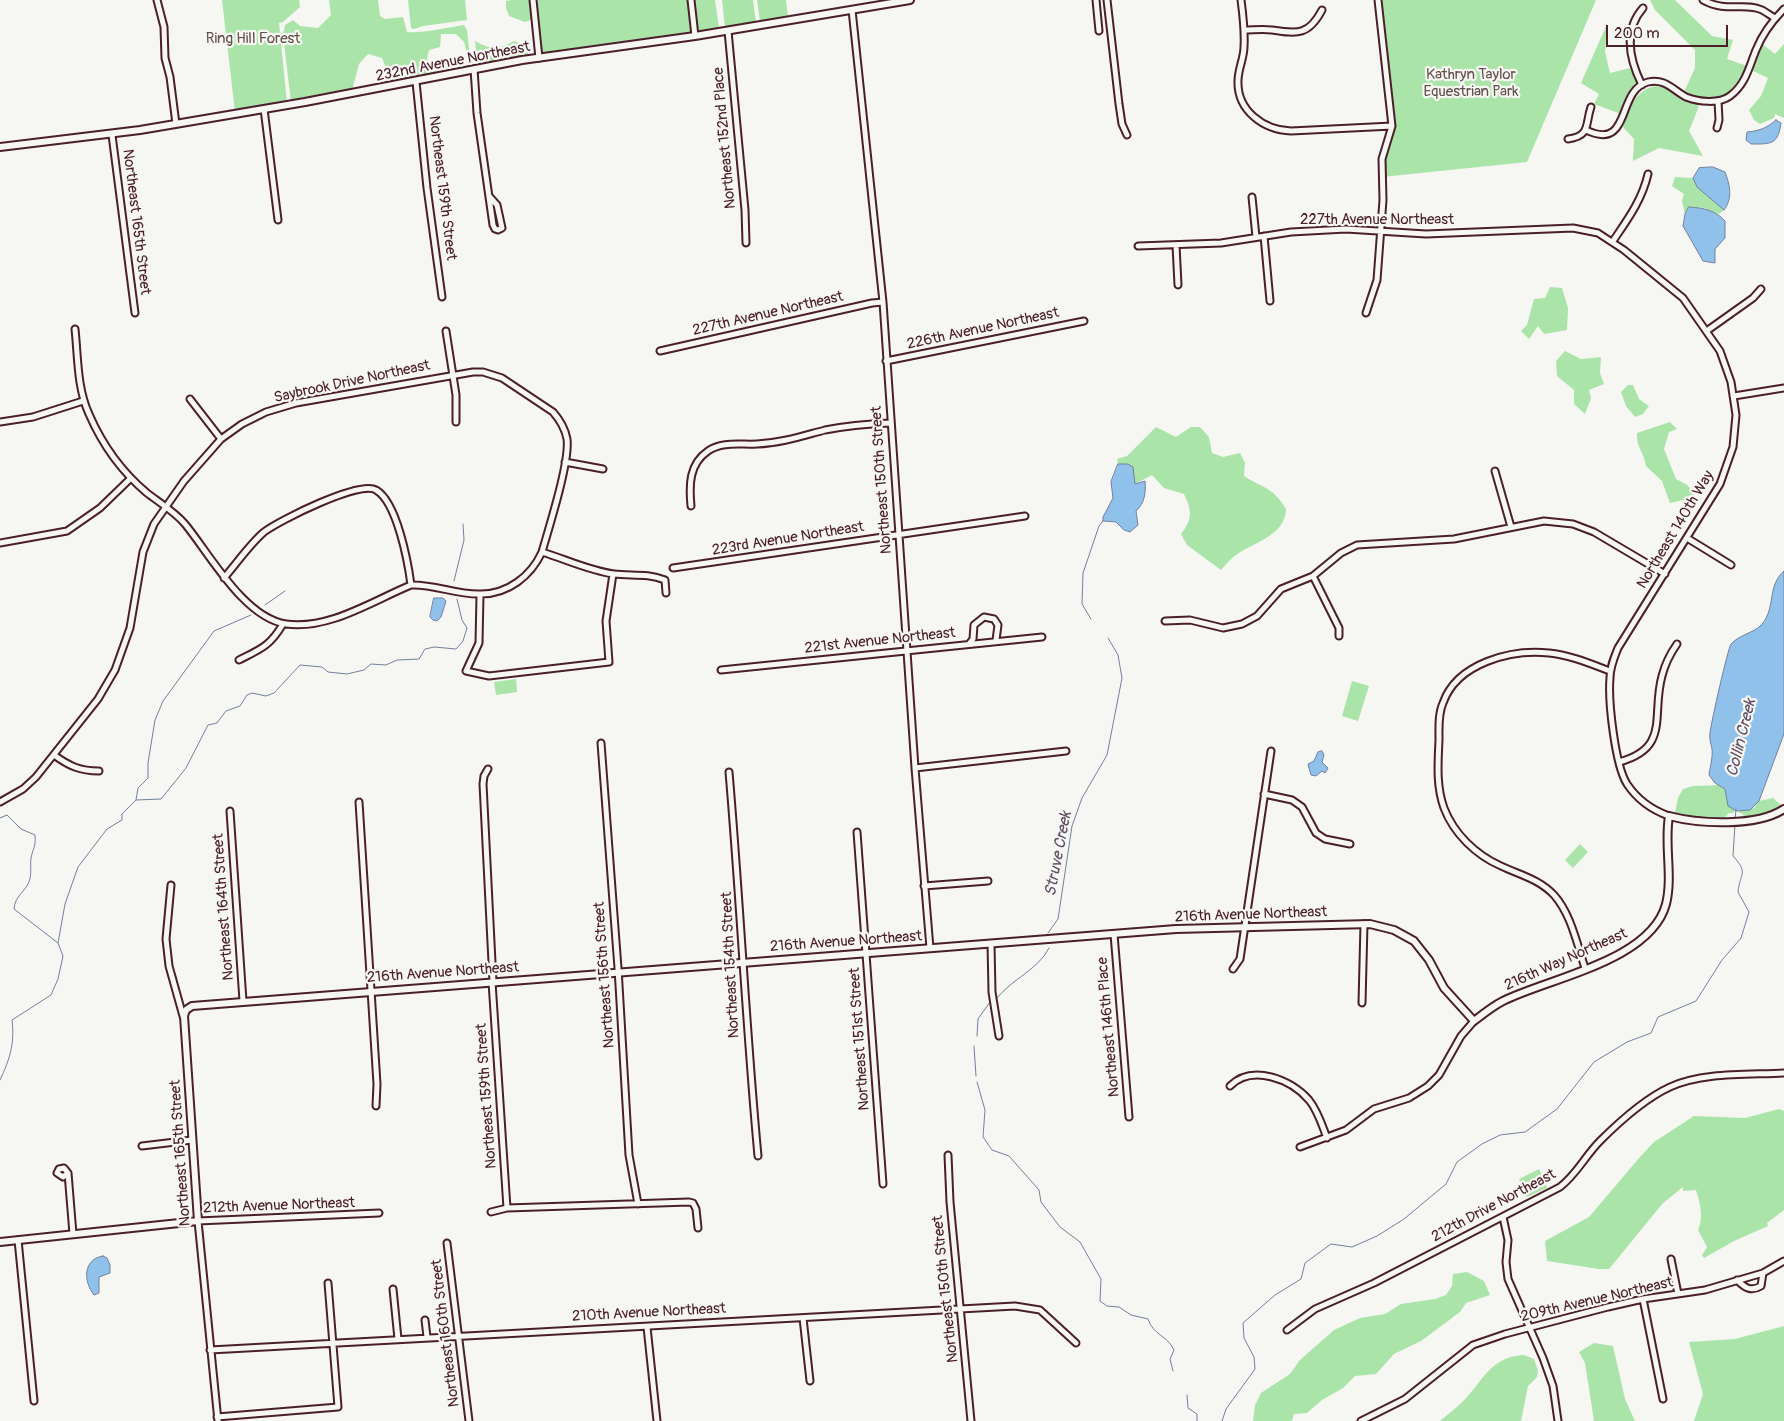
<!DOCTYPE html>
<style>
body{margin:0}
#map{position:relative;width:1784px;height:1421px;overflow:hidden;background:#f6f6f2;font-family:Pangolin,sans-serif}
canvas{display:block}
.scale{position:absolute;left:1606px;top:25px;width:122px;height:22px;box-sizing:border-box;border:2px solid #4a1f2b;border-top:0;padding-left:6px;font-size:15px;line-height:18px;white-space:nowrap;color:#4a1f2b;-webkit-text-stroke:4px #f6f6f2;paint-order:stroke}
</style>
<div id="map">
<canvas width="1784" height="1421"></canvas>
<div class="scale">200 m</div>
</div>
<script>
const g = document.querySelector('canvas').getContext('2d');
g.lineJoin = 'round';
function fillPath(path, color) { g.fillStyle = color; g.fill(path, 'evenodd'); }
function trace(path, color, width, dash) { g.strokeStyle = color; g.lineWidth = width; g.lineCap = dash ? 'butt' : 'round'; g.setLineDash(dash || []); g.stroke(path); }
function label(font, color, halo, rows, align = 'center') {
  g.font = font + ' Pangolin,sans-serif'; g.lineWidth = 4.5; g.setLineDash([]); g.textBaseline = 'middle'; g.strokeStyle = halo; g.fillStyle = color; for (const [text, x, y, turn = 0] of rows) {
    g.save(); g.translate(x, y); g.rotate((+turn || 0) * Math.PI / 180); g.textAlign = isNaN(turn) ? turn : align; if (halo) g.strokeText(text, 0, 0); g.fillText(text, 0, 0); g.restore();
  }
}
const green = new Path2D(`
 M 222,0 L 299,0 L 300,7 L 283,22 L 279,23 L 287,103 L 235,112 Z
 M 329,0 L 378,0 L 380,16 L 385,19 L 403,17 L 407,32 C 418,34 451,27 464,25 L 467,30 L 471,66 L 464,42 L 456,34 L 441,34 L 440,47 L 429,50 C 425,62 428,66 437,73 L 385,83 L 387,70 L 382,58 L 368,54 L 359,64 L 352,90 L 291,102 L 283,35 L 285,25 L 293,20 L 300,26 L 318,28 L 331,15 Z
 M 408,0 L 465,0 L 467,20 L 423,26 L 414,29 L 411,28 Z
 M 511,0 L 531,0 L 533,19 L 525,22 L 509,16 L 506,8 L 506,1 Z
 M 537,0 L 687,0 L 692,33 L 542,54 Z
 M 693,0 L 715,0 L 719,28 L 697,32 Z
 M 722,0 L 753,0 L 756,22 L 725,27 Z
 M 757,0 L 786,0 L 788,17 L 760,22 Z
 M 1378,0 L 1596,0 L 1527,162 L 1382,177 L 1382,159 L 1392,126 Z
 M 1650,0 L 1675,0 L 1712,36 L 1733,40 L 1727,59 L 1747,66 C 1739,95 1711,110 1684,92 L 1695,68 L 1695,50 L 1655,10 Z
 M 1607,24 L 1605,52 L 1610,73 L 1630,68 L 1638,83 L 1629,94 L 1621,114 L 1594,104 L 1599,94 L 1581,83 Z
 M 475,41 C 491,50 498,50 514,41 L 525,45 L 529,56 L 478,65 Z
 M 1762,44 L 1775,54 L 1784,44 L 1784,118 L 1775,114 L 1774,118 L 1760,124 L 1754,120 L 1749,110 L 1761,96 L 1768,78 L 1753,71 L 1757,53 Z
 M 1656,86 C 1672,88 1682,101 1699,106 L 1689,131 L 1703,156 L 1659,148 L 1633,161 L 1634,139 L 1623,127 C 1629,110 1635,89 1656,86 Z
 M 1675,177 L 1693,178 L 1697,187 L 1724,210 L 1719,214 L 1705,208 L 1689,207 L 1685,214 L 1682,201 L 1684,194 L 1672,186 Z
 M 1550,287 L 1562,288 L 1568,308 L 1567,330 L 1544,334 L 1538,326 L 1529,339 L 1521,331 L 1527,325 L 1534,299 L 1545,298 Z
 M 1565,351 L 1581,359 L 1601,357 L 1600,373 L 1604,384 L 1589,390 L 1591,398 L 1585,414 L 1574,404 L 1574,390 L 1557,376 L 1556,361 Z
 M 1628,385 L 1633,385 L 1639,399 L 1649,406 L 1643,414 L 1635,417 L 1626,406 L 1621,392 Z
 M 1670,422 L 1677,429 L 1669,432 L 1664,449 L 1676,479 L 1687,485 L 1695,494 L 1687,508 L 1683,500 L 1670,503 L 1662,481 L 1646,466 C 1644,452 1636,447 1637,433 Z
 M 1156,427 L 1176,437 L 1191,427 L 1200,427 L 1209,437 L 1212,453 L 1223,457 L 1240,453 L 1245,463 L 1244,476 C 1264,489 1272,486 1286,509 C 1285,535 1257,541 1239,553 C 1232,557 1226,564 1221,570 L 1187,545 L 1181,534 C 1193,519 1192,511 1184,494 L 1164,488 L 1152,475 L 1135,484 L 1128,464 L 1118,464 L 1117,459 L 1127,456 Z
 M 516,679 L 517,692 L 496,695 L 494,682 Z
 M 1352,681 L 1369,686 L 1358,721 L 1342,716 Z
 M 1722,785 L 1725,789 L 1728,804 L 1734,809 L 1734,813 L 1729,813 L 1725,817 L 1708,818 L 1675,813 L 1678,798 L 1683,789 L 1693,786 Z
 M 1773,798 L 1781,805 L 1767,814 L 1744,819 L 1743,814 L 1739,813 L 1739,811 L 1754,808 L 1759,801 Z
 M 1580,844 L 1588,852 L 1573,868 L 1565,860 Z
 M 1779,1109 L 1784,1111 L 1784,1210 L 1767,1223 L 1768,1226 L 1734,1241 L 1704,1258 L 1702,1255 L 1707,1247 L 1698,1230 C 1704,1217 1700,1203 1696,1190 L 1683,1191 L 1683,1187 L 1663,1203 L 1609,1269 L 1599,1269 L 1547,1261 L 1545,1241 L 1589,1217 L 1640,1157 L 1654,1142 L 1694,1116 L 1745,1118 Z
 M 1539,1169 L 1547,1188 L 1527,1197 L 1519,1179 Z
 M 1467,1272 L 1484,1281 L 1490,1295 L 1466,1303 L 1460,1312 L 1421,1341 L 1394,1354 L 1376,1374 L 1355,1376 L 1343,1388 L 1322,1400 L 1307,1413 L 1294,1414 L 1292,1421 L 1253,1421 L 1255,1405 L 1261,1393 L 1290,1374 L 1300,1360 L 1334,1330 L 1360,1318 L 1385,1314 L 1401,1304 L 1435,1299 L 1446,1295 L 1452,1286 L 1453,1274 Z
 M 1784,1326 L 1784,1421 L 1694,1421 L 1703,1394 L 1689,1342 L 1735,1339 Z
 M 1594,1343 L 1613,1346 L 1625,1399 L 1635,1421 L 1594,1421 L 1585,1363 L 1579,1352 Z
 M 1524,1355 L 1534,1359 L 1538,1371 L 1537,1377 L 1528,1386 L 1521,1421 L 1440,1421 C 1449,1413 1459,1406 1467,1397 C 1486,1376 1492,1357 1524,1355 Z`);
const water = new Path2D(`
 M 1776,120 L 1781,123 C 1778,145 1771,144 1751,144 L 1746,140 L 1747,132 C 1759,131 1767,128 1776,120 Z
 M 1713,167 L 1725,172 C 1730,185 1733,198 1724,210 L 1697,187 L 1693,178 L 1699,168 Z
 M 1689,207 C 1704,208 1715,210 1725,221 L 1725,238 L 1715,249 L 1715,263 L 1703,261 L 1683,226 L 1685,214 Z
 M 1118,464 L 1128,464 L 1133,467 L 1135,484 L 1145,481 C 1146,492 1145,503 1136,511 L 1138,525 L 1130,532 L 1124,530 L 1116,522 L 1103,521 L 1103,517 L 1113,498 L 1111,482 Z
 M 1784,571 L 1784,734 L 1759,801 L 1750,810 L 1736,811 L 1728,806 L 1725,789 L 1715,783 L 1709,775 C 1710,767 1713,757 1712,749 C 1711,743 1709,739 1710,733 C 1711,723 1728,648 1731,644 C 1741,633 1758,633 1765,620 C 1775,603 1768,585 1784,571 Z
 M 434,598 L 443,598 L 446,601 L 441,617 L 437,621 L 433,620 L 430,617 Z
 M 1322,751 L 1324,755 L 1322,762 L 1328,768 L 1325,773 L 1322,771 L 1316,776 L 1311,775 L 1308,764 L 1314,761 L 1318,752 Z
 M 103,1256 L 107,1258 L 110,1265 L 110,1273 L 99,1277 L 99,1293 L 94,1295 C 83,1281 83,1259 103,1256 Z`);
const stream = new Path2D(`
 M 454,581 L 464,540 L 463,524
 M 265,605 L 285,591
 M 1091,619 L 1082,604 L 1083,573 L 1099,526 L 1103,521
 M 136,800 L 138,788 L 148,778 L 148,763 L 155,720 L 163,701 L 214,631 L 251,615
 M 0,818 L 7,815 L 21,829 L 35,835 C 36,847 33,848 31,858 C 30,867 32,873 29,882 C 24,893 15,896 14,909 L 58,943
 M 1735,820 L 1736,809
 M 1048,933 L 1058,919 L 1072,826 L 1082,798 L 1107,755 L 1122,678 L 1118,655 L 1108,638
 M 997,998 C 1012,979 1039,969 1049,948
 M 977,1036 L 978,1019 L 990,1002
 M 974,1046 L 976,1076
 M 0,1080 C 10,1059 15,1043 12,1020 L 51,995 L 58,979 L 63,956 L 58,943 L 65,904 L 78,867 L 107,829 L 122,820 L 122,814 L 136,800 L 161,799 L 186,768 L 208,725 L 217,723 L 226,711 L 240,706 L 247,695 L 252,693 L 266,696 L 274,693 L 300,665 L 322,667 L 328,672 L 347,674 L 364,670 L 371,664 L 386,665 L 397,660 L 419,659 L 425,649 L 434,647 L 456,649 L 463,641 L 467,628 L 462,620 L 457,599
 M 977,1082 L 985,1110 L 983,1137 L 992,1150 L 1009,1156 L 1039,1190 L 1041,1202 L 1060,1227 L 1080,1242 L 1101,1279 L 1100,1301 L 1107,1306 L 1119,1307 L 1131,1315 L 1148,1319 C 1153,1335 1167,1335 1174,1350 L 1170,1359 L 1173,1371
 M 1187,1395 L 1188,1408 L 1197,1414 L 1197,1421
 M 1222,1421 L 1226,1409 L 1255,1369 L 1254,1357 L 1244,1338 L 1243,1323 L 1275,1295 L 1301,1279 L 1305,1263 L 1331,1244 L 1352,1247 L 1377,1236 L 1404,1219 L 1446,1184 L 1457,1162 L 1482,1144 L 1500,1135 L 1525,1132 L 1557,1109 L 1594,1062 L 1627,1042 L 1651,1033 L 1658,1017 L 1696,1001 L 1722,960 L 1741,938 L 1749,912 L 1738,892 C 1740,872 1749,874 1733,856 L 1735,824`);
const minor = new Path2D(`
 M 157,0 L 164,27 L 165,58 L 170,77 L 176,124
 M 533,0 L 539,58
 M 691,0 L 695,36
 M 1096,0 L 1099,31
 M 1107,0 L 1119,104 L 1122,124 L 1127,135
 M 1241,0 C 1243,15 1245,31 1244,47 C 1244,58 1238,69 1238,81 C 1237,111 1264,130 1291,131 L 1392,126
 M 1703,0 C 1726,13 1745,2 1762,10 C 1766,12 1771,16 1775,18
 M 852,10 L 883,302 L 915,768 L 930,948
 M 1244,30 C 1253,30 1263,29 1272,30 C 1298,34 1309,35 1322,10
 M 728,31 L 745,210 L 746,243
 M 474,69 L 477,113 L 493,225 L 495,229 L 498,230 L 502,228 L 497,205 L 489,196
 M 416,82 L 427,188 L 442,297
 M 1642,85 C 1629,59 1623,31 1643,8
 M 264,109 L 278,220
 M 1717,128 L 1719,120 L 1718,101
 M 1586,130 C 1632,152 1616,90 1648,82 C 1665,78 1673,90 1686,97 C 1699,102 1719,104 1730,96 C 1746,84 1749,67 1756,50 C 1762,35 1773,20 1784,9
 M 112,135 L 135,313
 M 1568,139 C 1591,136 1585,124 1591,107
 M 1252,197 L 1256,237
 M 1264,236 L 1270,301
 M 1613,241 C 1628,219 1642,200 1648,174
 M 1176,245 L 1178,285
 M 1138,246 L 1221,243 L 1291,232 L 1346,229 L 1426,234 L 1573,228 L 1598,233 L 1624,250 L 1683,298 L 1720,351 L 1731,382 L 1736,415 L 1733,447 L 1720,484 L 1618,648 C 1614,658 1610,667 1610,678 C 1608,701 1615,765 1627,784 C 1637,799 1652,810 1669,816
 M 1366,313 L 1377,280 L 1383,200 L 1382,159 L 1392,126 L 1378,0
 M 75,329 C 78,357 77,388 89,414 C 102,444 122,472 147,493 C 160,503 175,512 185,524 C 209,553 244,618 286,624 C 329,630 372,601 411,585 C 434,584 457,595 481,594 C 508,594 531,576 542,552 C 565,559 590,571 614,574 C 632,576 647,573 665,580 L 666,593
 M 1708,330 L 1753,298 L 1761,289
 M 446,331 L 456,395 L 456,422
 M 660,351 L 872,303 L 883,302
 M 886,361 L 1084,321
 M 1734,396 L 1784,388
 M 190,399 L 221,439
 M 0,422 L 33,417 L 83,401
 M 565,462 L 603,469
 M 1495,471 L 1511,527
 M 691,506 C 689,485 689,464 708,451 C 722,441 741,445 757,444 C 781,443 802,436 825,430 C 846,426 868,424 890,423
 M 1687,538 L 1731,565
 M 0,543 L 67,531 L 100,508 L 131,478
 M 673,568 L 1025,516
 M 1313,576 L 1339,628 L 1339,636
 M 224,578 C 237,563 249,545 264,532 C 280,520 360,480 376,490 C 397,502 408,562 411,585
 M 480,595 L 479,643 L 466,671 L 489,676 L 609,662 L 606,621 L 613,574
 M 1165,621 L 1190,620 L 1223,628 L 1242,624 L 1257,616 L 1281,589 L 1313,576 L 1341,553 L 1357,545 L 1454,539 L 1544,521 L 1573,524 L 1594,532 L 1665,574
 M 969,644 L 973,639 L 974,625 L 984,617 L 994,619 L 998,625 L 996,640
 M 239,660 C 261,649 270,646 283,624
 M 721,670 L 1042,637
 M 601,743 L 618,968 L 629,1155 L 638,1204
 M 54,755 C 69,766 80,771 99,771
 M 1619,762 C 1671,748 1651,715 1662,676 C 1665,664 1670,654 1677,644
 M 915,768 L 1066,751
 M 488,769 L 484,776 L 483,784 L 493,982
 M 729,772 C 740,900 746,1028 758,1156
 M 1264,794 L 1292,800 L 1302,807 L 1316,833 L 1325,839 L 1350,844
 M 0,802 L 23,789 L 36,777 L 98,699 L 115,670 L 130,628 L 143,552 L 154,524 L 184,481 L 221,439 L 242,424 L 266,412 L 296,403 L 473,372 L 483,372 L 502,378 L 553,412 C 560,420 565,428 567,439 C 570,462 549,527 542,552
 M 359,802 L 377,1084 L 376,1106
 M 230,811 L 243,1001
 M 857,832 L 883,1184
 M 171,885 L 166,939 L 169,966 L 183,1016
 M 924,886 L 988,881
 M 1114,934 L 1129,1117
 M 991,944 L 992,992 L 999,1036
 M 1585,968 C 1577,944 1571,914 1554,895 C 1539,879 1520,875 1501,866 C 1476,855 1454,834 1444,808 C 1436,786 1438,763 1439,740 C 1439,728 1438,714 1443,703 C 1457,663 1511,649 1549,653 C 1570,655 1591,664 1610,671
 M 1233,969 L 1240,959 L 1271,751
 M 492,982 L 507,1208
 M 1362,1003 L 1364,924
 M 1230,1086 C 1252,1064 1291,1079 1309,1100 C 1318,1111 1322,1125 1327,1138
 M 142,1146 L 192,1140
 M 1300,1147 L 1346,1130 L 1374,1109 L 1409,1098 L 1428,1086 L 1439,1075 L 1461,1036 L 1474,1021
 M 948,1155 L 950,1202 L 971,1421
 M 68,1173 L 63,1177 L 57,1173 L 59,1169 L 64,1168 L 68,1173 L 73,1234
 M 491,1212 L 507,1208 L 689,1202 L 693,1203 L 696,1209 L 698,1228
 M 1503,1217 L 1508,1240 L 1506,1262 L 1508,1279 L 1543,1358 L 1553,1386 L 1558,1421
 M 18,1240 L 34,1401
 M 447,1243 L 469,1421
 M 1671,1259 L 1678,1294
 M 1737,1280 C 1745,1288 1751,1292 1761,1286 L 1763,1273
 M 393,1289 L 398,1339
 M 1643,1299 L 1663,1399
 M 803,1318 L 810,1381
 M 425,1320 L 427,1337
 M 647,1327 L 657,1421
 M 1287,1330 L 1315,1309 L 1374,1283 L 1560,1187 C 1577,1174 1585,1156 1600,1141 C 1620,1121 1644,1099 1670,1087 C 1703,1072 1748,1075 1784,1073
 M 210,1350 L 1015,1306 L 1040,1310 L 1076,1343
 M 217,1417 L 338,1407 L 328,1283
 M 218,1421 L 198,1221 L 379,1213
 M 1361,1421 L 1405,1399 L 1473,1345 L 1505,1334 L 1608,1307 L 1643,1299 L 1705,1290 L 1763,1273 L 1784,1261`);
const tertiary = new Path2D(`
 M 0,147 L 140,130 L 305,102 L 522,60 L 695,36 L 910,0
 M 0,1242 L 198,1221 L 184,1016 L 186,1010 L 192,1006 L 1176,929 L 1370,924 L 1394,930 L 1414,941 L 1429,960 L 1444,988 L 1474,1021 C 1483,1014 1493,1006 1503,1001 C 1549,978 1651,961 1666,904 C 1673,876 1664,845 1669,816 C 1700,824 1757,827 1784,809`);
const parkNames = [
 ["Ring Hill Forest",253,39],
 ["Kathryn Taylor",1471,75],
 ["Equestrian Park",1471,92]
];
const streetNames = [
 ["232nd Avenue Northeast",453,62,-11],
 ["Northeast 152nd Place",725,138,-95],
 ["Northeast 159th Street",442,188,83],
 ["227th Avenue Northeast",1377,220],
 ["Northeast 165th Street",136,222,83],
 ["227th Avenue Northeast",768,314,-13],
 ["226th Avenue Northeast",983,329,-12],
 ["Saybrook Drive Northeast",352,382,-12],
 ["Northeast 150th Street",882,480,-94],
 ["Northeast 140th Way",1676,530,-59],
 ["223rd Avenue Northeast",788,539,-9],
 ["221st Avenue Northeast",880,641,-6],
 ["Northeast 164th Street",224,907,-94],
 ["216th Avenue Northeast",1251,915,-2],
 ["216th Avenue Northeast",846,942,-4],
 ["216th Way Northeast",1566,960,-24],
 ["Northeast 154th Street",731,965,-93],
 ["216th Avenue Northeast",443,973,-4],
 ["Northeast 156th Street",605,975,-94],
 ["Northeast 146th Place",1109,1027,-95],
 ["Northeast 151st Street",860,1039,-94],
 ["Northeast 159th Street",487,1096,-94],
 ["Northeast 165th Street",181,1153,-94],
 ["212th Avenue Northeast",279,1206,-2],
 ["212th Drive Northeast",1494,1206,-28],
 ["Northeast 150th Street",946,1289,-96],
 ["209th Avenue Northeast",1597,1300,-13],
 ["210th Avenue Northeast",649,1313,-3],
 ["Northeast 160th Street",446,1333,-97]
];
const waterNames = [
 ["Collin Creek",1742,738,-76],
 ["Struve Creek",1059,854,-79]
];
fillPath(green, '#aae4a8');
fillPath(water, '#8fc1eb');
trace(water, '#73809e', 1);
trace(stream, '#73809e', 1);
trace(minor, '#4a1f2b', 9);
trace(tertiary, '#4a1f2b', 10);
trace(minor, '#f6f6f2', 5);
trace(tertiary, '#f6f6f2', 6);
label('15px', '#62504a', '#f6f6f2', parkNames);
label('15px', '#4a1f2b', '#f6f6f2', streetNames);
label('italic 16px', '#5f5065', '#f6f6f2', waterNames);
</script>
